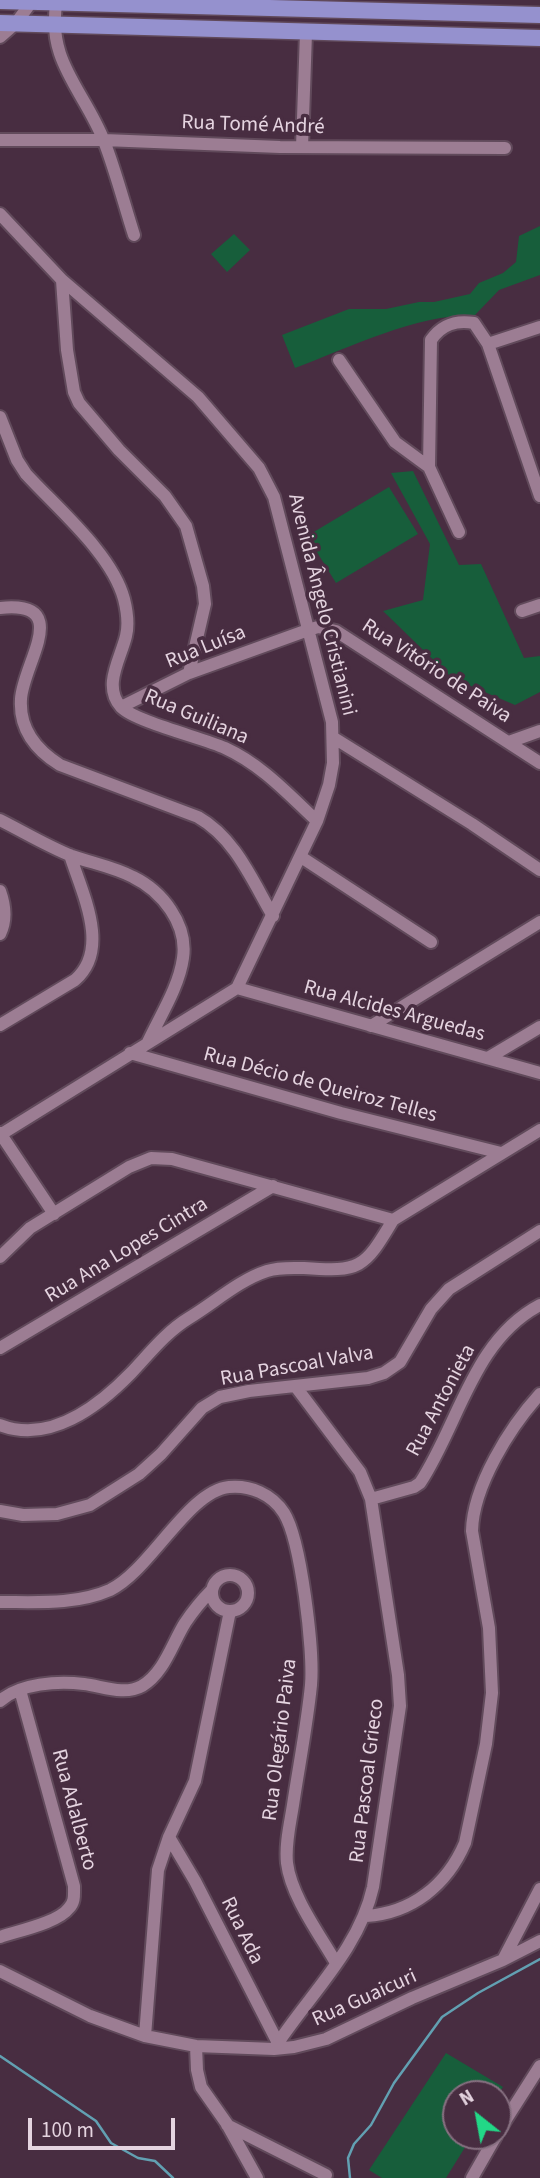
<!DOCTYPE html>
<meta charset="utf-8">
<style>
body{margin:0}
#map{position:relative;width:540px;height:2178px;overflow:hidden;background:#482d41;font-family:"Source Sans 3",sans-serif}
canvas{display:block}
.north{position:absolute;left:442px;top:2080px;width:70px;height:70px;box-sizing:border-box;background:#482d41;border:2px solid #877081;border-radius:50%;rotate:329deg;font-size:19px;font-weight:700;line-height:28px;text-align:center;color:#e5d4e0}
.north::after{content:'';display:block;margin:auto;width:24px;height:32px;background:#22d887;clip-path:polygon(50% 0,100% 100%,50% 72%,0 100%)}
.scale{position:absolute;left:28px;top:2118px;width:147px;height:32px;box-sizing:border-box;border:4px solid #e5d4e0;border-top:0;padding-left:9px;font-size:21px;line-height:24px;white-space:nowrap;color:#e5d4e0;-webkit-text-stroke:5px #482d41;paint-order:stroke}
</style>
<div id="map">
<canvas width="540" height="2178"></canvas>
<div class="north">N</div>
<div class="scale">100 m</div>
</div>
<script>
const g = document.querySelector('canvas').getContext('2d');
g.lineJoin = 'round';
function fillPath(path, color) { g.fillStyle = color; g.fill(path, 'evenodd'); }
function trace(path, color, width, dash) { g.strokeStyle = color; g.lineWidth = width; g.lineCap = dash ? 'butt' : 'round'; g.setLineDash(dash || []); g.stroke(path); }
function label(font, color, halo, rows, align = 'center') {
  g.font = font + ' "Source Sans 3",sans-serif'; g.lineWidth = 7; g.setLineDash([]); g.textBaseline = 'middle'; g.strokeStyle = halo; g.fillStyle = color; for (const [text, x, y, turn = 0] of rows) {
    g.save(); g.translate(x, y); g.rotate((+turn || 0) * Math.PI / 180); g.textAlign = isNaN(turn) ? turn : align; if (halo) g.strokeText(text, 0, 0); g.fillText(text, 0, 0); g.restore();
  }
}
const green = new Path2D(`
 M 540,226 L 540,275 L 499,290 L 475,315 C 414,315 351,347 295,368 L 282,335 L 349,309 L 386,309 L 419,302 L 434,302 L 470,294 L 479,283 L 503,273 L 516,262 L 519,236 Z
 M 234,234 L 250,250 L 227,272 L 211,254 Z
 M 413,471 L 459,565 L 481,564 L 524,658 L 540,656 L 540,692 L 515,705 L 452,678 L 383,611 L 423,600 L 430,544 L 391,473 Z
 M 389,487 L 418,534 L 336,583 L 307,536 Z
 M 446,2053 L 503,2087 L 498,2094 L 456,2094 L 456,2136 L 472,2136 L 446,2178 L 382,2178 L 369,2170 Z`);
const stream = new Path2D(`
 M 0,2056 L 96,2121 L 111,2143 L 138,2158 L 155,2161 L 173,2178
 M 350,2178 L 348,2158 L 354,2144 L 371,2125 L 394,2083 L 442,2017 L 478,1993 L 540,1959`);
const minor = new Path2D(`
 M 57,0 C 45,60 84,90 104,141 C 116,172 124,204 134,235
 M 0,37 L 16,23 L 33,0
 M 0,140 L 104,140 L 280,147 L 505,148
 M 302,147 L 306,33
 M 0,214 L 62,280 L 198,397 L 259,468 L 274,497 L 332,722 L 333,763 L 329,785 L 317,821 L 237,988 L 0,1135
 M 62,280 L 67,350 L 74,392 L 79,403 L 119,450 L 165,496 L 186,526 L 203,586 L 205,604 L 189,673
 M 488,344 L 540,327
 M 339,360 L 395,442 L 429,467 L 459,532
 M 0,417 L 17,460 L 26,474 C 58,509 112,554 124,599 C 127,611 129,624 126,636 C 121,658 102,686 121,707 C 136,722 203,738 225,748 C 262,765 288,794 317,821
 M 429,467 L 431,340 C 442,324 456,320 474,323 L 488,344 L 540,496
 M 0,608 C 74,600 23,663 21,699 C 19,729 36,750 60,765 L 198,817 C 235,838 252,880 273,916
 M 522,611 L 540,605
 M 121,707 L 189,673 L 308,630 L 318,627 L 336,631 L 540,763
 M 334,738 L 472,824 L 540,870
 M 509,742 L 540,731
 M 0,820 C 24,832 47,846 72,856 C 92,863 114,867 133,877 C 162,891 188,924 183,958 C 179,987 160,1016 148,1042
 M 301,857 L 431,942
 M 0,891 C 5,905 7,920 0,934
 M 237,988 L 540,1073
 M 0,1025 L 75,980 C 111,949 82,893 70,855
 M 371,1026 L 540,922
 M 130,1053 L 341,1113 L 501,1153
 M 488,1058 L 540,1027
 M 0,1133 L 54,1214
 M 0,1257 L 30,1228 L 129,1167 L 151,1158 L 172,1159 L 393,1220 L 540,1130
 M 0,1348 L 273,1186
 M 0,1425 C 49,1444 98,1407 131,1373 C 149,1354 166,1332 189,1318 C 214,1303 239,1280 267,1271 C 279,1267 291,1268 304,1268 C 360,1272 364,1269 393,1220
 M 371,1499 L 414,1487 L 420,1483 C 459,1424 473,1340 540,1305
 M 0,1511 L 23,1515 L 57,1514 L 90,1505 L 139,1474 L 161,1454 L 202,1408 L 220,1397 L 249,1391 L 368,1378 L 384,1373 L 400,1362 L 431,1309 L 449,1289 L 540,1231
 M212 1593a18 18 0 1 1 36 0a18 18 0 1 1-36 0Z
 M 0,1602 C 36,1602 76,1605 110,1590 C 150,1571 188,1491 229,1487 C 250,1485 272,1494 284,1513 C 301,1540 314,1651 311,1685 C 307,1725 299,1765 293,1805 C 290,1824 285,1844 287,1863 C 291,1896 320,1935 336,1963
 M 0,1701 C 20,1683 58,1681 84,1684 C 102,1686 124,1696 142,1686 C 164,1673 172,1644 185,1623 C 193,1611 202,1600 212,1590
 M 169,1837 L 195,1881 L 278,2043
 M 366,1916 C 412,1913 447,1885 465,1843 L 486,1744 L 492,1693 L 489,1628 L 472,1531 C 473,1486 510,1427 540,1394
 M 0,1937 C 17,1931 58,1923 69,1908 C 75,1902 74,1895 74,1886 L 20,1690
 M 503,1960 L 540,1889
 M 0,1971 L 90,2016 L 145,2036 L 196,2046 L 274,2049 L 294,2047 L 326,2039 L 412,1998 L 503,1960 L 540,1941
 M 145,2036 L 158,1870 L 169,1837 L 195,1781 L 230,1611
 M 196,2046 L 197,2070 L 201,2087 L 227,2124 L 257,2178
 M 274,2049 C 308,1996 359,1950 373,1887 L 400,1706 L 398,1675 L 371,1499 L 360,1472 L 296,1387
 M 227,2125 L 326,2175
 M 498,2132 L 540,2066
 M 472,2178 L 496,2136`);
const major = new Path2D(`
 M 0,1 L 540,15
 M 0,23 L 540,38`);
const streetNames = [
 ["Rua Tomé André",253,126,2],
 ["Avenida Ângelo Cristianini",321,605,76],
 ["Rua Luísa",206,648,-22],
 ["Rua Vitório de Paiva",436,672,33],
 ["Rua Guiliana",196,718,23],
 ["Rua Alcides Arguedas",394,1012,15],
 ["Rua Décio de Queiroz Telles",320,1086,15],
 ["Rua Ana Lopes Cintra",127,1251,-31],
 ["Rua Pascoal Valva",297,1367,-10],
 ["Rua Antonieta",442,1401,-62],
 ["Rua Olegário Paiva",281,1740,-83],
 ["Rua Pascoal Grieco",368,1781,-83],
 ["Rua Adalberto",73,1810,75],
 ["Rua Ada",241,1931,64],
 ["Rua Guaicuri",365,1999,-24]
];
fillPath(green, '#175e3b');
trace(stream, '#62a0b2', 2.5);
trace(minor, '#614a5b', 16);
trace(major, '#614a5b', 19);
trace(minor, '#9c7d93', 12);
trace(major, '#9591ce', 16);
label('21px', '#e5d4e0', '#482d41', streetNames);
</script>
